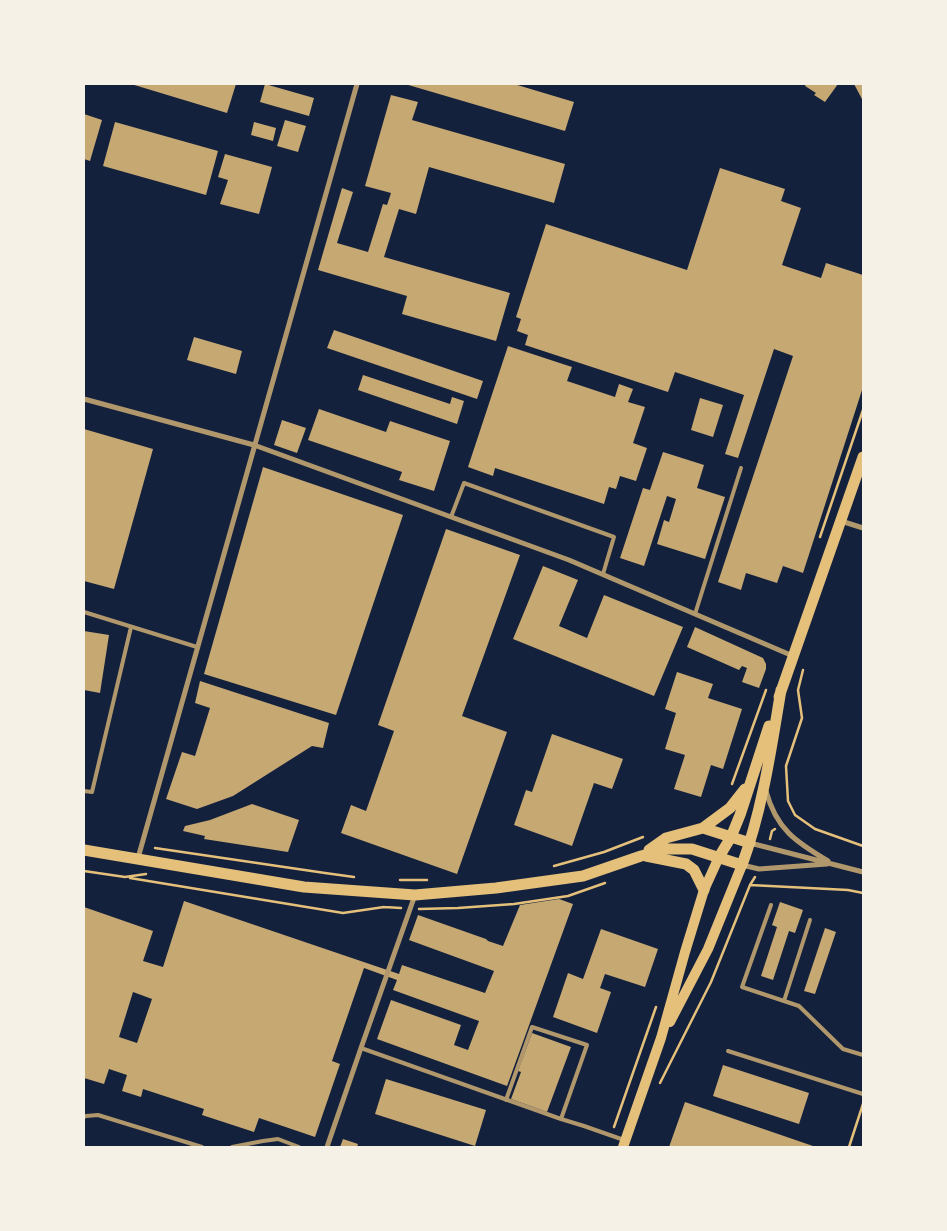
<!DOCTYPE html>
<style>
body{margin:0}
#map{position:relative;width:947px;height:1231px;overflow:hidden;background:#14213d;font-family:Raleway,sans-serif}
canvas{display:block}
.frame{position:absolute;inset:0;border:85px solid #f6f1e7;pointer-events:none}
</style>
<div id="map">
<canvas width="947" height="1231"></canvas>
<div class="frame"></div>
</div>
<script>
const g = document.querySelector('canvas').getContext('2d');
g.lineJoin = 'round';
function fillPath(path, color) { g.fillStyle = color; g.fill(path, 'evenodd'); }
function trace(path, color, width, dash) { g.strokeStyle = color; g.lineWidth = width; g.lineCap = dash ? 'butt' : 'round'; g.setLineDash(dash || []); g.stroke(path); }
const building = new Path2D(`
 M 131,84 L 236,84 L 227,113 Z
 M 265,84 L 314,98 L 309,116 L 260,102 Z
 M 405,84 L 514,84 L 574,102 L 565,131 Z
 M 806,84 L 838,84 L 825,102 L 814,95 L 816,93 L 805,86 Z
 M 854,84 L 863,84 L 863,101 Z
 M 391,95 L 418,102 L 412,120 L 565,164 L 554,203 L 429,167 L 416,214 L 399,209 L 384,257 L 510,293 L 496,341 L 402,314 L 407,296 L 318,270 L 342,188 L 353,192 L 337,243 L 368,252 L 383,204 L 387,205 L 391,193 L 365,186 Z
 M 84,114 L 102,120 L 90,161 L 84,159 Z
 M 285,120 L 306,126 L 298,152 L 277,146 Z
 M 115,122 L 218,151 L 206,195 L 103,166 Z
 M 254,122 L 276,128 L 273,141 L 251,135 Z
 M 225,154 L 272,167 L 259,214 L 220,204 L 228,180 L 218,177 Z
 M 720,168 L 785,189 L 781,201 L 801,208 L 782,265 L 821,278 L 826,263 L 863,275 L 863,387 L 803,573 L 783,566 L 777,583 L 746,573 L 741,590 L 718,582 L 793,356 L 774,349 L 738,458 L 725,454 L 744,395 L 675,372 L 668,392 L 525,345 L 528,335 L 517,331 L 521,319 L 516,317 L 546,224 L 687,270 Z
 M 334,330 L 483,381 L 477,399 L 327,348 Z
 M 194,337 L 242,351 L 236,374 L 187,360 Z
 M 508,346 L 572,367 L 567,381 L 615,397 L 619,384 L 633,389 L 628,402 L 645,407 L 633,443 L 647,448 L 636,481 L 620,476 L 616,489 L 609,487 L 604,504 L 495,468 L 493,476 L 468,467 Z
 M 363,375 L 450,404 L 452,397 L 464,401 L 457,424 L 358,390 Z
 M 700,398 L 723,405 L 713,437 L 691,430 Z
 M 319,409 L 386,432 L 390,421 L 450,441 L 434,491 L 399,480 L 402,472 L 308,440 Z
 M 282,420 L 306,428 L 297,453 L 274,445 Z
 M 84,429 L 153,449 L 114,589 L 84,581 Z
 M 663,452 L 704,465 L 697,488 L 725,497 L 705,559 L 657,544 L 664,520 L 669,522 L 676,499 L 667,496 L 644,566 L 620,558 L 643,488 L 650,490 Z
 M 263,467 L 403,515 L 336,715 L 204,674 Z
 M 446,529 L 520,555 L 462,716 L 507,732 L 457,874 L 341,833 L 351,805 L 366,811 L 394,731 L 378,725 Z
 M 543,566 L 578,580 L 559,626 L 587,638 L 604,595 L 683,627 L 654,696 L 513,639 Z
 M 695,627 L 763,658 L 766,664 L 766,669 L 759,688 L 742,682 L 747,668 L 742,666 L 739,670 L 687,647 Z
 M 84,631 L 109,635 L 100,693 L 84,690 Z
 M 677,672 L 713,684 L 708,698 L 742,709 L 723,769 L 711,765 L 701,797 L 674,789 L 685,755 L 665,749 L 676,713 L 665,709 Z
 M 200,681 L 329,723 L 323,748 L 312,746 L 233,796 L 197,809 L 166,799 L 182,752 L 195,756 L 210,708 L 195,703 Z
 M 552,734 L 623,759 L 612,789 L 594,783 L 572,846 L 514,825 L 526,790 L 532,792 Z
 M 252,804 L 299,820 L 288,852 L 204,839 L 205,836 L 183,831 L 185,826 L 210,820 Z
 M 559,899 L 573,904 L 507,1086 L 377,1039 L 391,1000 L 461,1025 L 454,1045 L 468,1050 L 479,1021 L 393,990 L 397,980 L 364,968 L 332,1061 L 340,1064 L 315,1137 L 259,1118 L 254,1132 L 202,1115 L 204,1109 L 143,1089 L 141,1097 L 122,1091 L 127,1075 L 109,1069 L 104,1084 L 84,1078 L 84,907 L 153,931 L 143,961 L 163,967 L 184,901 L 399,974 L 402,965 L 485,993 L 494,971 L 409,940 L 418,915 L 486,939 L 488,941 L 503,946 L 520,905 ZM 133,992 L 152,999 L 137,1043 L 119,1037 Z
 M 780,902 L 803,910 L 795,933 L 789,931 L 773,980 L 761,976 L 777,927 L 772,925 Z
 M 825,928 L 836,932 L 815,994 L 804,991 Z
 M 601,929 L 658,949 L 645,987 L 605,974 L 600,988 L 611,992 L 597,1033 L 553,1017 L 568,973 L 583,979 Z
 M 532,1033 L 571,1047 L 547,1112 L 511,1099 L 521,1072 L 518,1071 Z
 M 723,1065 L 809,1093 L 799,1124 L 713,1096 Z
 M 386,1079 L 486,1110 L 475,1146 L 375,1114 Z
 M 685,1102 L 813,1146 L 813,1147 L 669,1147 Z
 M 343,1139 L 358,1144 L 357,1147 L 340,1147 Z`);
const path = new Path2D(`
 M 820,537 L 863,410
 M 803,670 L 798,690 L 802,718 L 786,766 L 788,801 L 795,815 L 815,829 L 863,846
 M 732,784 L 766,690
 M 770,839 L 772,831 L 775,829
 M 155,848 L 325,873 L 354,877
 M 554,866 L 604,852 L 643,837
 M 84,871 L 125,877
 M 125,877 L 146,874
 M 130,878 L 343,913 L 384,907
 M 400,880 L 427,880
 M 750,885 L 848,890 L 863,893
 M 384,907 L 401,908
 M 419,909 L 458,908 L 514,904 L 568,896 L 605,883
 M 660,1083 L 711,982 L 750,885 L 755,877
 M 614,1127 L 656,1007
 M 849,1147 L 863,1104`);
const service = new Path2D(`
 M 451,517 L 464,483 L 614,537 L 603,574
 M 84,612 L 197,647
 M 695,614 L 741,468
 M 84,791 L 92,792 L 131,627
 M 771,905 L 742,987 L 799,1006 L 843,1049 L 863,1055
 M 784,1001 L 810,920
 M 361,1048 L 561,1119 L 584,1126 L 624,1140
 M 728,1051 L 863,1094
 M 506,1100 L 532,1027 L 587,1045 L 561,1119
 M 84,1117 L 86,1116 L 98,1115 L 202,1147
 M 232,1147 L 263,1141 L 278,1139 L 299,1147`);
const minor = new Path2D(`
 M 84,399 L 254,445 L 569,560 L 793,656
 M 841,521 L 863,528
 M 766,791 C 776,829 796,842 828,861
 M 750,843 L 863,872
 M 138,858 L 357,84
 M 742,865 L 759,869 L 827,864
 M 327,1147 L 361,1048 L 415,895`);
const secondary = new Path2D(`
 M 670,1022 L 708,949 L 742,865
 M 623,1147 L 661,1038 L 685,952 L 704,890 L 719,857`);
const primary = new Path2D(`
 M 779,697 L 863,457
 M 703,828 L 750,843
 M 84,850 L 304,887 L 415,895 L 496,888 L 583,876 L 641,856 L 667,849 L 692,849 L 742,865 C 763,808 771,749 781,690
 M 649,850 L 666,838 L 703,828 L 730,808 L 745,789
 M 646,856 L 686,864 L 694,870 L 704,890
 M 719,857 L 731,837 L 740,815 L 769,726`);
fillPath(building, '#c6a872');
trace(path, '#e5c07b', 2.5);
trace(service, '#b1986c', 4);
trace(minor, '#b1986c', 5);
trace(secondary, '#e5c07b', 10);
trace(primary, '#e5c07b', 11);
</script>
